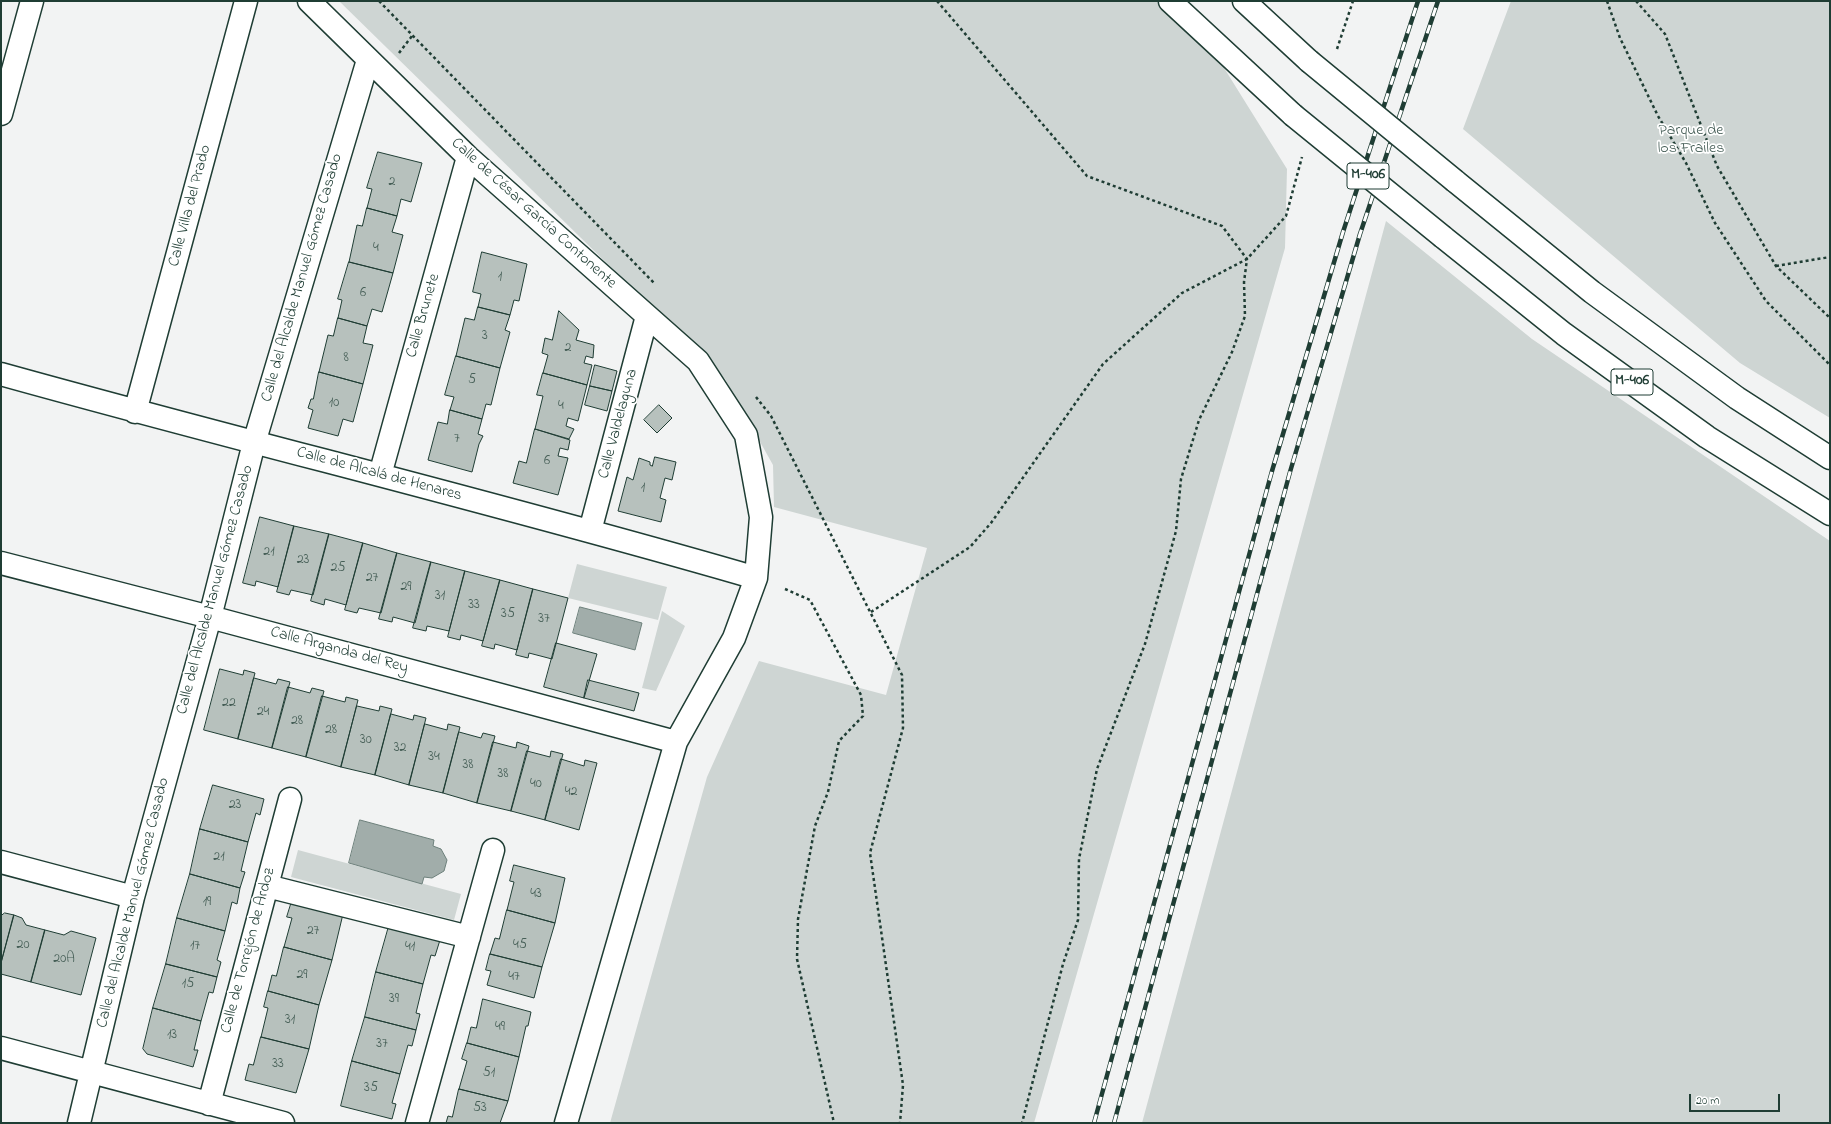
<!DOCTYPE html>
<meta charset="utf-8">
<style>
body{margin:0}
#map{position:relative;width:1831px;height:1124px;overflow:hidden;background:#f2f3f3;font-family:"Indie Flower",sans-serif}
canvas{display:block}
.frame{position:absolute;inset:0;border:2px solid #1f3d34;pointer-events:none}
.scale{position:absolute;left:1689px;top:1094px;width:91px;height:18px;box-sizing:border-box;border:2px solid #1f3d34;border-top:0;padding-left:5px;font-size:12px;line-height:14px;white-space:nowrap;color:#1f3d34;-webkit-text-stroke:3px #fff;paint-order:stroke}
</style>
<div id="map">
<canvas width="1831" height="1124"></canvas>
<div class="frame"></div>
<div class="scale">20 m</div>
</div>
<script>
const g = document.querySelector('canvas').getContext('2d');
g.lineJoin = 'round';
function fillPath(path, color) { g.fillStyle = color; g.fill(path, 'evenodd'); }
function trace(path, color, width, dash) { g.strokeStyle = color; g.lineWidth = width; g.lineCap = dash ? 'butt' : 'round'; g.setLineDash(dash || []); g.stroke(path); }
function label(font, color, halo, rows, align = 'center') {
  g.font = font + ' "Indie Flower",sans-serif'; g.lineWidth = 3.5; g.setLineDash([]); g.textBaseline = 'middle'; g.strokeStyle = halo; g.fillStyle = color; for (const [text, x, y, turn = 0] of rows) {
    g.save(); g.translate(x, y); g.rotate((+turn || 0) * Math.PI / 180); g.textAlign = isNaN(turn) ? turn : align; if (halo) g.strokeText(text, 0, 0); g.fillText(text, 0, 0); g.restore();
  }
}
const green = new Path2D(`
 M 339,1 L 1158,1 L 1206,39 L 1287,169 L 1285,248 L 1034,1123 L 610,1123 L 707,777 L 759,661 L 886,695 L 927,548 L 774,507 L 773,465 L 725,379 Z
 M 1511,1 L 1830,1 L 1830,418 L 1740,363 L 1463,129 Z
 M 1386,221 L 1532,339 L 1830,541 L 1830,1123 L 1142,1123 Z
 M 577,564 L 667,587 L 658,620 L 568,598 Z
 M 662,611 L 685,626 L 656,691 L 642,688 Z
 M 298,850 L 461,894 L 454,920 L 291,877 Z`);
const water = new Path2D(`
 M 580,607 L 642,623 L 635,650 L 573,633 Z
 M 360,820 L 434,840 L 433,846 L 441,849 L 447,860 L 444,871 L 432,878 L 424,877 L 422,884 L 349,863 Z`);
const building = new Path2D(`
 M 378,152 L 422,163 L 411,202 L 401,199 L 397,216 L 367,208 L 372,189 L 367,188 Z
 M 367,208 L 397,216 L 392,232 L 403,235 L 393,273 L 349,262 L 357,225 L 362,226 Z
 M 482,252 L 527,264 L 519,301 L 514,300 L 510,315 L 478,307 L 481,294 L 473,292 Z
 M 349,262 L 393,273 L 382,312 L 372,309 L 367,326 L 338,318 L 342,300 L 338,299 Z
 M 478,307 L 510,315 L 505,330 L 510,332 L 500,368 L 456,356 L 465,318 L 474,320 Z
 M 559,311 L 579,330 L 576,340 L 594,345 L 593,358 L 586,356 L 584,363 L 592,365 L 587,385 L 543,373 L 548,355 L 542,353 L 545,338 L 552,340 Z
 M 338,318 L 367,326 L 363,343 L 373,345 L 363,384 L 319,372 L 328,335 L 333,336 Z
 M 456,356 L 500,368 L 491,405 L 486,404 L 482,419 L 450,410 L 454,397 L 445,395 Z
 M 595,365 L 617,371 L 612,391 L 590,386 Z
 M 319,372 L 363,384 L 353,422 L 343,419 L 338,436 L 308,428 L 313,410 L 308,408 L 311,399 L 313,399 Z
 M 543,373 L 587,385 L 578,421 L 568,418 L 566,426 L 574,429 L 569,439 L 535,429 L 543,396 L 537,395 Z
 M 590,386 L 612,391 L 607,411 L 585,405 Z
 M 659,405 L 672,418 L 657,433 L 644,420 Z
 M 450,410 L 482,419 L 478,434 L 483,436 L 479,444 L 472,472 L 428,460 L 438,422 L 447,424 Z
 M 535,429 L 570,440 L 568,450 L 560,448 L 558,456 L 568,458 L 558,495 L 513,483 L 519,461 L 526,463 Z
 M 655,457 L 676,462 L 672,480 L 665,478 L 660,498 L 666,500 L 661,522 L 618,511 L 627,477 L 633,480 L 639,458 L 650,462 L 650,465 L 652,466 Z
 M 260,517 L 294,526 L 278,587 L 256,581 L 255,586 L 243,583 Z
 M 294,526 L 329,534 L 313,595 L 291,590 L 289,595 L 277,592 Z
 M 329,534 L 363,543 L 346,605 L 325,599 L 324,605 L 311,601 Z
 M 363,543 L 397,553 L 381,613 L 359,608 L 357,613 L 345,610 Z
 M 397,553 L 431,562 L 415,623 L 393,617 L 392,622 L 379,619 Z
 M 431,562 L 465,571 L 449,631 L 427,626 L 426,631 L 413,628 Z
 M 465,571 L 500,580 L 483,641 L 461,635 L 460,640 L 448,637 Z
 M 500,580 L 533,589 L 517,650 L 495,644 L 494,649 L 482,646 Z
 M 533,589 L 568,598 L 552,659 L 529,653 L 528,658 L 516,655 Z
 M 556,643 L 597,654 L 584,698 L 544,687 Z
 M 220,669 L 243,675 L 244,670 L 255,673 L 238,739 L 204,730 Z
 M 254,678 L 276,684 L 278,679 L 290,682 L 272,748 L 238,739 Z
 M 588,680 L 639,693 L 634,711 L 584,698 Z
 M 288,687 L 310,693 L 312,688 L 324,691 L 306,757 L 272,748 Z
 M 322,696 L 345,702 L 346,697 L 358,700 L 341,767 L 306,757 Z
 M 357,706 L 379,711 L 380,706 L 392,709 L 375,775 L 341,767 Z
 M 391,714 L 413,720 L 414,715 L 426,718 L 409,785 L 375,775 Z
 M 425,724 L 447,730 L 448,724 L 460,727 L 443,793 L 409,785 Z
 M 459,732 L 481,738 L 483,733 L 495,736 L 477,803 L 443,793 Z
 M 493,742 L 516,748 L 517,742 L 529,746 L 511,811 L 477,803 Z
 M 527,751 L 550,757 L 551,751 L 563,754 L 545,820 L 511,811 Z
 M 561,759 L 584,766 L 585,760 L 597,763 L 579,830 L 545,820 Z
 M 213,785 L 264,799 L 260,815 L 256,813 L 248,842 L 200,829 Z
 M 200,829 L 248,842 L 241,871 L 245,872 L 240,888 L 190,874 Z
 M 514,865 L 565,878 L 555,923 L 507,910 L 514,882 L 510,881 Z
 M 190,874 L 240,888 L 237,904 L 232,902 L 225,931 L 177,918 Z
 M 292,901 L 343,914 L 332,960 L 284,947 L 292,918 L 287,917 Z
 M 507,910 L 555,923 L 542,967 L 490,954 L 495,938 L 499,939 Z
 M 5,913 L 14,915 L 1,963 L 1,916 Z
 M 14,915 L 22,918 L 26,925 L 45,930 L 31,982 L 1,974 L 1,963 Z
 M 177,918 L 225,931 L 217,960 L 221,962 L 217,977 L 166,964 Z
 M 389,926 L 440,940 L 435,956 L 431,955 L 423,984 L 376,972 Z
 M 45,930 L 64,935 L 71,931 L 96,938 L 81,995 L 31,982 Z
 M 284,947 L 332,960 L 319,1005 L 268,991 L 272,975 L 276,976 Z
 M 490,954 L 542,967 L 534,998 L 487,985 L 491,971 L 486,970 Z
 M 166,964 L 217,977 L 213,993 L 209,992 L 201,1021 L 153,1008 Z
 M 376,972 L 423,984 L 416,1013 L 420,1014 L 416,1030 L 365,1017 Z
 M 268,991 L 319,1005 L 309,1049 L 261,1037 L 268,1008 L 264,1007 Z
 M 483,999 L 531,1012 L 528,1026 L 526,1026 L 519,1057 L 467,1043 L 471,1027 L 476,1028 Z
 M 153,1008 L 201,1021 L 194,1050 L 198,1050 L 193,1067 L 147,1054 L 143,1049 Z
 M 365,1017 L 416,1030 L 412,1046 L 408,1045 L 400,1074 L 352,1061 Z
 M 261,1037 L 309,1049 L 296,1093 L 245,1080 L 249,1064 L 253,1065 Z
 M 467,1043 L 519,1057 L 508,1101 L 459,1089 L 467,1061 L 462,1059 Z
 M 352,1061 L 400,1074 L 392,1103 L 396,1104 L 392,1119 L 341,1106 Z
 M 459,1089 L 508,1101 L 500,1123 L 446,1123 L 448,1116 L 452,1117 Z`);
const path = new Path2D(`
 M 379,1 L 655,284
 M 937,1 L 1087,176 L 1222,226 L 1247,259 L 1244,282 L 1245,316 L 1232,352 L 1199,420 L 1181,479 L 1176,531 L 1145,644 L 1097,769 L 1079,859 L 1078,920 L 1063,964 L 1022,1123
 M 1607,1 L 1620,38 L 1658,116 L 1686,163 L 1715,223 L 1766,301 L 1830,365
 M 1636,1 L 1665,34 L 1717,166 L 1776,266 L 1830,318
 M 1337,49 L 1353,1
 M 399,53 L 412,36
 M 1776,266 L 1830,257
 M 756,397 L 771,416 L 902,675 L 903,728 L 870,853 L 903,1085 L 900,1123
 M 785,589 L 810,600 L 861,695 L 863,716 L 839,741 L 828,792 L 815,826 L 798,919 L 797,959 L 834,1123
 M 871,612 L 970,547 L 991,523 L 1103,364 L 1182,293 L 1247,259 L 1286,216 L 1302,157`);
const street = new Path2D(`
 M 309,1 L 468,157 L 698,361 L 746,435 L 761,517 L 756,578 L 734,638 L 676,742 L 566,1123
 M 1,114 L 32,1
 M 1,374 C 252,444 506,505 756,578
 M 135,412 L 246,1
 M 380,475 L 468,157
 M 590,531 L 647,316
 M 1,563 L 210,617 L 676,742
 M 1,862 L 133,897
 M 267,886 L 469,937
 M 1,1048 L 283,1123
 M 209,1104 L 290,799
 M 79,1123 L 133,897 L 210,617 L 254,443 L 368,60
 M 417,1123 L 493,850`);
const highway = new Path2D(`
 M 1170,1 L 1293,115
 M 1244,1 L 1309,61
 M 1455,181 L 1592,292 L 1737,398 L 1830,458
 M 1443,237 L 1564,334 L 1707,437 L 1830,514`);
const rail = new Path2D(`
 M 1094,1123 L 1272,471 L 1343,232 L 1418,1
 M 1114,1123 L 1290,472 L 1360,234 L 1438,1`);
const highwayBridge = new Path2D(`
 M 1309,61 L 1455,181
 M 1293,115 L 1443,237`);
const numberNames = [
 ["2",392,183],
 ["4",376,249],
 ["1",500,278],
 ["6",363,294],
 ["3",485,337],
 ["2",568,349],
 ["8",346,359],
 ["5",472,381],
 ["10",334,404],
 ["4",561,407],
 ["7",457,440],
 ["6",547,462],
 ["1",643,489],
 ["21",269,553],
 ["23",303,561],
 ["25",338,569],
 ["27",372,579],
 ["29",406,588],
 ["31",440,597],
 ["33",474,606],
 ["35",508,615],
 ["37",544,620],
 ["22",229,704],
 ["24",263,713],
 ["28",297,722],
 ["28",331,731],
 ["30",366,741],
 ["32",400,749],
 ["34",434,758],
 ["38",468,766],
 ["38",503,775],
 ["40",536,785],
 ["42",571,793],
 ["23",235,806],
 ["21",219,858],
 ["43",536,895],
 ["19",207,903],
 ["27",313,932],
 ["20",23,946],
 ["45",520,946],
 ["17",195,947],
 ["41",410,948],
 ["20A",64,960],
 ["29",302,976],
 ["47",514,978],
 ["15",188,985],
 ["39",394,1000],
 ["31",290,1021],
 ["49",500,1028],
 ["13",172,1036],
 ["37",382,1045],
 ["33",278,1065],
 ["51",489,1074],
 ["35",371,1089],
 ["53",480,1109]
];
const shields = [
 [1368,176,42],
 [1632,382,42]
];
const shieldNames = [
 ["M-406",1368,176],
 ["M-406",1632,382]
];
const parkNames = [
 ["Parque de",1691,131],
 ["los Frailes",1691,149]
];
const streetNames = [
 ["Calle Villa del Prado",191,206,-75],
 ["Calle de César García Contonente",533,214,42],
 ["Calle del Alcalde Manuel Gómez Casado",303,278,-74],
 ["Calle Brunete",424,316,-74],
 ["Calle Valdelaguna",619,424,-75],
 ["Calle de Alcalá de Henares",379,475,15],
 ["Calle del Alcalde Manuel Gómez Casado",216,590,-75],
 ["Calle Arganda del Rey",339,651,15],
 ["Calle del Alcalde Manuel Gómez Casado",134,903,-76],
 ["Calle de Torrejón de Ardoz",249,951,-75]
];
fillPath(green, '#ced5d3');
fillPath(water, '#a1adaa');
trace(water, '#6d807b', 1);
fillPath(building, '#b7c1bd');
trace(building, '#1f3d34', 1);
trace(street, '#1f3d34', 25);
trace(highway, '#1f3d34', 25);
trace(path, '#1f3d34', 2.5, [3, 3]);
trace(street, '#fff', 22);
trace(highway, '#fff', 22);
trace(rail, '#1f3d34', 4.5);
trace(rail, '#fff', 3, [9]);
trace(highwayBridge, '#1f3d34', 25, []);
trace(highwayBridge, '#fff', 22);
label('14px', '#455e56', null, numberNames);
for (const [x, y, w] of shields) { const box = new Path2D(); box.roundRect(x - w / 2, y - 13, w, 26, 3); g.fillStyle = '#fff'; g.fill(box); trace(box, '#1f3d34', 1); }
label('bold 15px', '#1f3d34', null, shieldNames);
label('16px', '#425b54', '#fff', parkNames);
label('16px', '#1f3d34', '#fff', streetNames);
</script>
